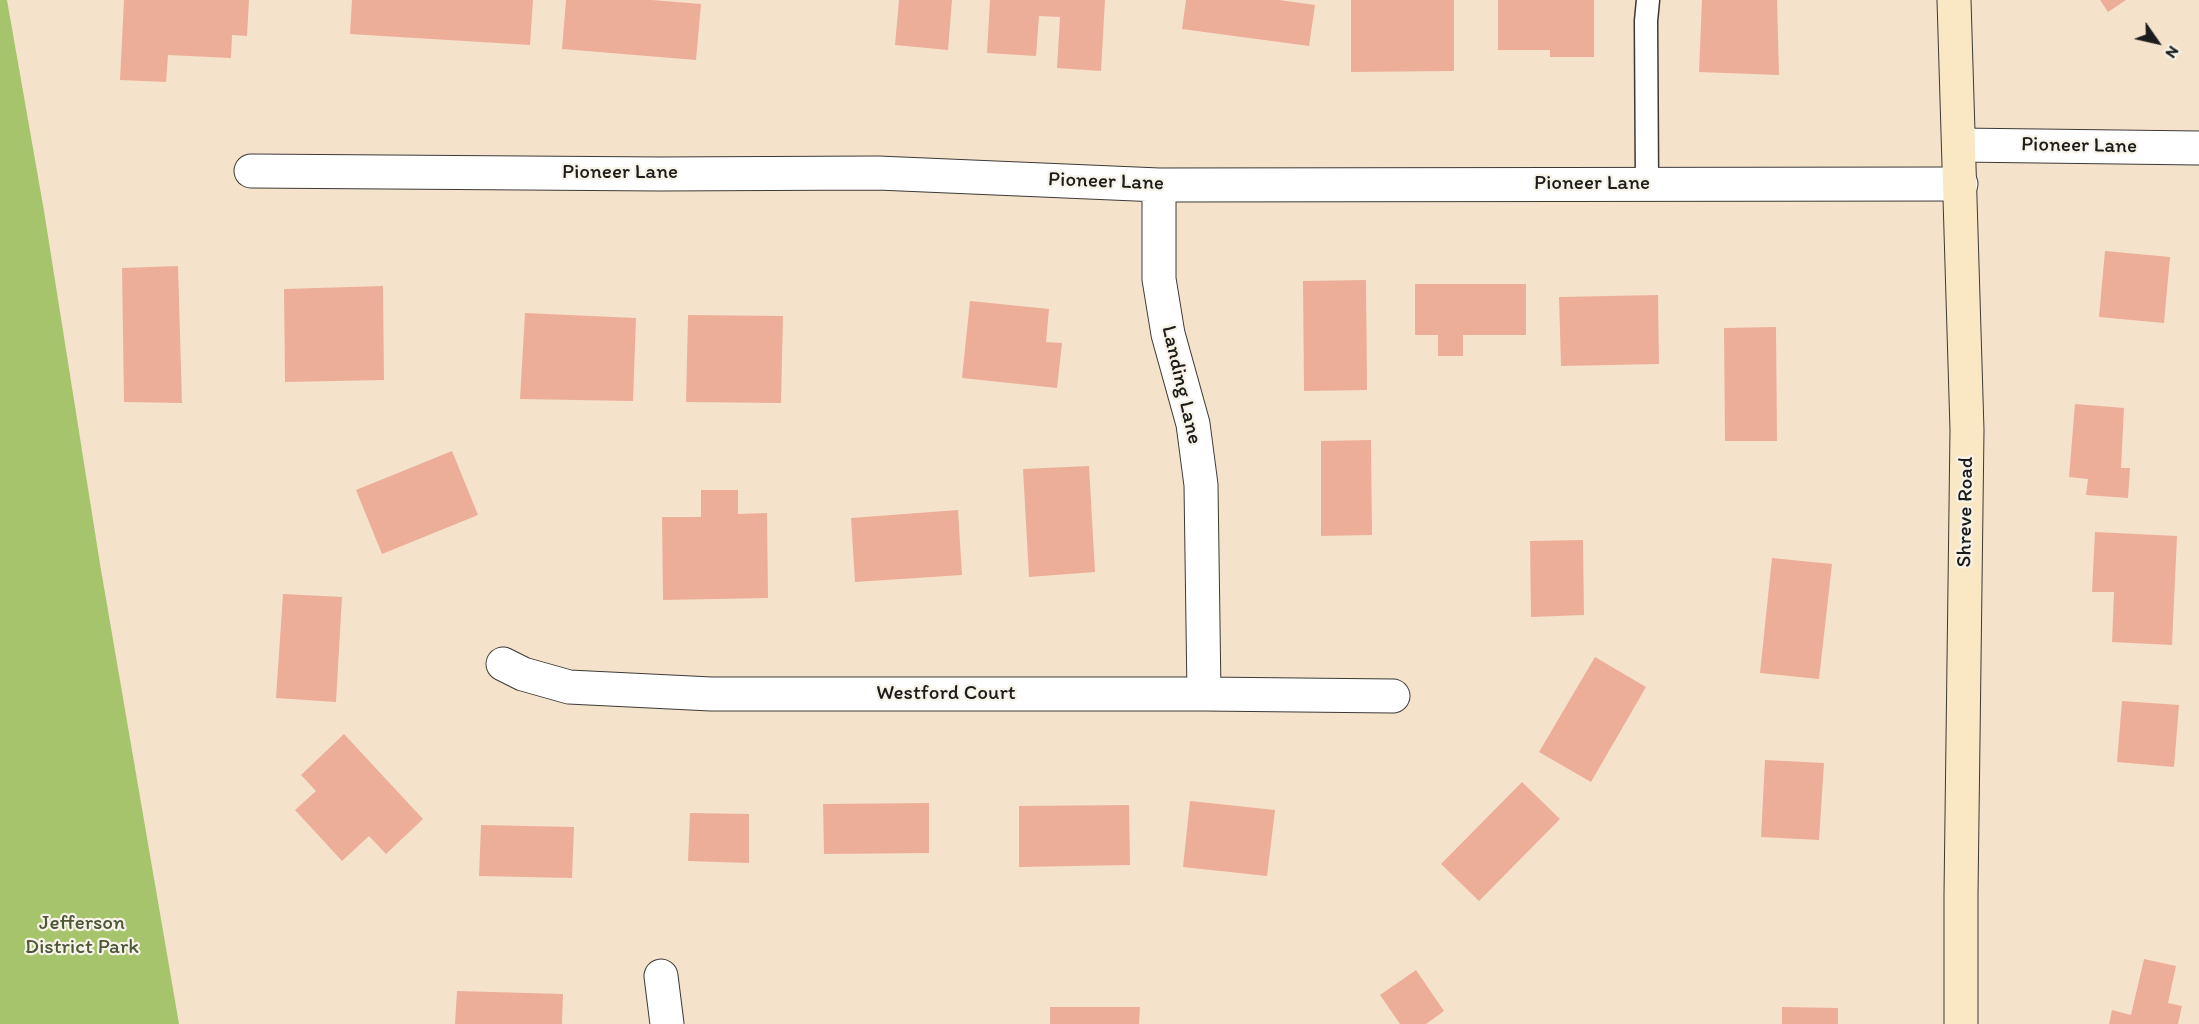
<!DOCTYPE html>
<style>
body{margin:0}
#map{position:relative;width:2199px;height:1024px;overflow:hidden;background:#f5e2cb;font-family:Itim,sans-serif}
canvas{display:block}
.north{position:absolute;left:2127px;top:12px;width:60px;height:60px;-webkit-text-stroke:4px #f7f3e8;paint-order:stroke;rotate:124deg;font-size:16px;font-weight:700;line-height:24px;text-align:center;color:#1c1c1c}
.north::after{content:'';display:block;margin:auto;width:21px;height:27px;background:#1c1c1c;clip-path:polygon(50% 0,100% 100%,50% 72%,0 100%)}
</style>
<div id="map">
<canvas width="2199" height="1024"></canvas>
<div class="north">N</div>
</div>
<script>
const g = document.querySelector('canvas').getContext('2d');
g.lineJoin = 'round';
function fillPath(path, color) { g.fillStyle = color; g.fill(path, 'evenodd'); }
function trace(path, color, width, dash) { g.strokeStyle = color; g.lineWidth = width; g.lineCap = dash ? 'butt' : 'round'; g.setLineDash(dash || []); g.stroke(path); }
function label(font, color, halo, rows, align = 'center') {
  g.font = font + ' Itim,sans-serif'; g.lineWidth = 4.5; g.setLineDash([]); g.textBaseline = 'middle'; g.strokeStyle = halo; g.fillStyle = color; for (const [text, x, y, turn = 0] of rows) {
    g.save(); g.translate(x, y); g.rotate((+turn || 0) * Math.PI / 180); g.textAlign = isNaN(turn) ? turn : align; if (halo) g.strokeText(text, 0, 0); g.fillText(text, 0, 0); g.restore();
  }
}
const green = new Path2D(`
 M 0,0 L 7,0 L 44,211 L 100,564 L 179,1024 L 0,1024 Z`);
const building = new Path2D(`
 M 124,0 L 249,0 L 247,36 L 232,35 L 231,58 L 168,55 L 166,82 L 120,80 Z
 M 352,0 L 533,0 L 530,45 L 350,34 Z
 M 566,0 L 652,0 L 701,4 L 696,60 L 562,49 Z
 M 899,0 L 952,0 L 948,50 L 895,45 Z
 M 990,0 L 1105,0 L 1101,71 L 1057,68 L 1060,17 L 1039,16 L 1036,56 L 987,53 Z
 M 1186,0 L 1279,0 L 1315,5 L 1309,46 L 1182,29 Z
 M 1351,0 L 1454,0 L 1454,71 L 1351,72 Z
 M 1498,0 L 1594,0 L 1594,57 L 1550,57 L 1550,50 L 1498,50 Z
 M 1702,0 L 1777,0 L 1779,75 L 1699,72 Z
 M 2100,0 L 2126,0 L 2108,12 Z
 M 2105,251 L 2170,257 L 2164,323 L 2099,317 Z
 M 178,266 L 182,403 L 124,402 L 122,268 Z
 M 1366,280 L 1367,390 L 1304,391 L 1303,281 Z
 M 1415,284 L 1526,284 L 1526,335 L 1463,335 L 1463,356 L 1438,356 L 1438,335 L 1415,335 Z
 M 383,286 L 384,380 L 285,382 L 284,289 Z
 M 1658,295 L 1659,364 L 1561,366 L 1559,297 Z
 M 970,301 L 1049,309 L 1046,342 L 1062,343 L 1057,388 L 962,378 Z
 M 525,313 L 636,318 L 633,401 L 520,399 Z
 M 688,315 L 783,316 L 781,403 L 686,402 Z
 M 1776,327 L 1777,441 L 1725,441 L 1724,328 Z
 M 2075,404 L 2124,408 L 2121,468 L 2130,468 L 2128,498 L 2086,495 L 2088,479 L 2069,477 Z
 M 1371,440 L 1372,535 L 1321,536 L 1321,441 Z
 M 452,451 L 478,515 L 382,554 L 356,490 Z
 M 1089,466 L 1095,572 L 1029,577 L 1023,469 Z
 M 701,490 L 738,490 L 738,514 L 767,513 L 768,598 L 663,600 L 662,517 L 701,517 Z
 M 958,510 L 962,575 L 855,582 L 851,518 Z
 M 2095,532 L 2177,536 L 2172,645 L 2112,642 L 2114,592 L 2092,592 Z
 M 1583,540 L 1584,615 L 1531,617 L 1530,541 Z
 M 1772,558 L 1832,564 L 1819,679 L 1760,673 Z
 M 283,594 L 342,597 L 336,702 L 276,698 Z
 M 1595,657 L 1646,687 L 1591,782 L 1539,752 Z
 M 2122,701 L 2179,705 L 2174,767 L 2117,762 Z
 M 344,734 L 423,819 L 386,854 L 369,836 L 342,861 L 295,810 L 316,791 L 301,775 Z
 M 1765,760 L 1824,763 L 1819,840 L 1761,837 Z
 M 1522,782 L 1560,819 L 1479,901 L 1441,864 Z
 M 1190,801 L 1275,810 L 1267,876 L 1183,867 Z
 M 929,803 L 929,853 L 824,854 L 823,804 Z
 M 1129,805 L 1130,865 L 1019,867 L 1019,806 Z
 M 690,813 L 749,814 L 749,863 L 688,861 Z
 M 481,825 L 574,827 L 572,878 L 479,876 Z
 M 2144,959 L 2176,966 L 2168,1003 L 2182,1006 L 2178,1024 L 2109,1024 L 2112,1010 L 2131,1015 Z
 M 1416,970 L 1444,1011 L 1426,1024 L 1400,1024 L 1380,995 Z
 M 457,991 L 563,994 L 562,1024 L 455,1024 Z
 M 1050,1007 L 1140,1007 L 1139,1024 L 1050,1024 Z
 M 1782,1007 L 1838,1008 L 1838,1024 L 1782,1024 Z`);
const lane = new Path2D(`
 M 1647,184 L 1646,21 L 1648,0`);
const street = new Path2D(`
 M 1959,145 L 2199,148
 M 251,171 L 660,174 L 878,173 L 1159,185 L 1961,184
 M 1159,185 L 1159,279 L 1168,334 L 1193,424 L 1201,485 L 1204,694
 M 503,664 L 523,674 L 569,687 L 711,694 L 1204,694 L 1393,696
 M 661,976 L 667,1024`);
const secondary = new Path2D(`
 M 1954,0 L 1967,430 L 1961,894 L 1961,1024`);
const streetNames = [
 ["Pioneer Lane",2079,146,1],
 ["Pioneer Lane",620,173],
 ["Pioneer Lane",1106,182,2],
 ["Pioneer Lane",1592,184],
 ["Landing Lane",1181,385,77],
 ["Shreve Road",1966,512,-89],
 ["Westford Court",946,694]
];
const parkNames = [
 ["Jefferson",82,924],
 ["District Park",82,948]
];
fillPath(green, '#a5c46c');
fillPath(building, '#edae99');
trace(lane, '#3d3a36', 25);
trace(street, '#3d3a36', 35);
trace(secondary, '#3d3a36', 35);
trace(lane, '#fff', 22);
trace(street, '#fff', 33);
trace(secondary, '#fae7c3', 33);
label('21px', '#1c1c1c', '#f7f3e8', streetNames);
label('21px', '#4c5738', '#f7f3e8', parkNames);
</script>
